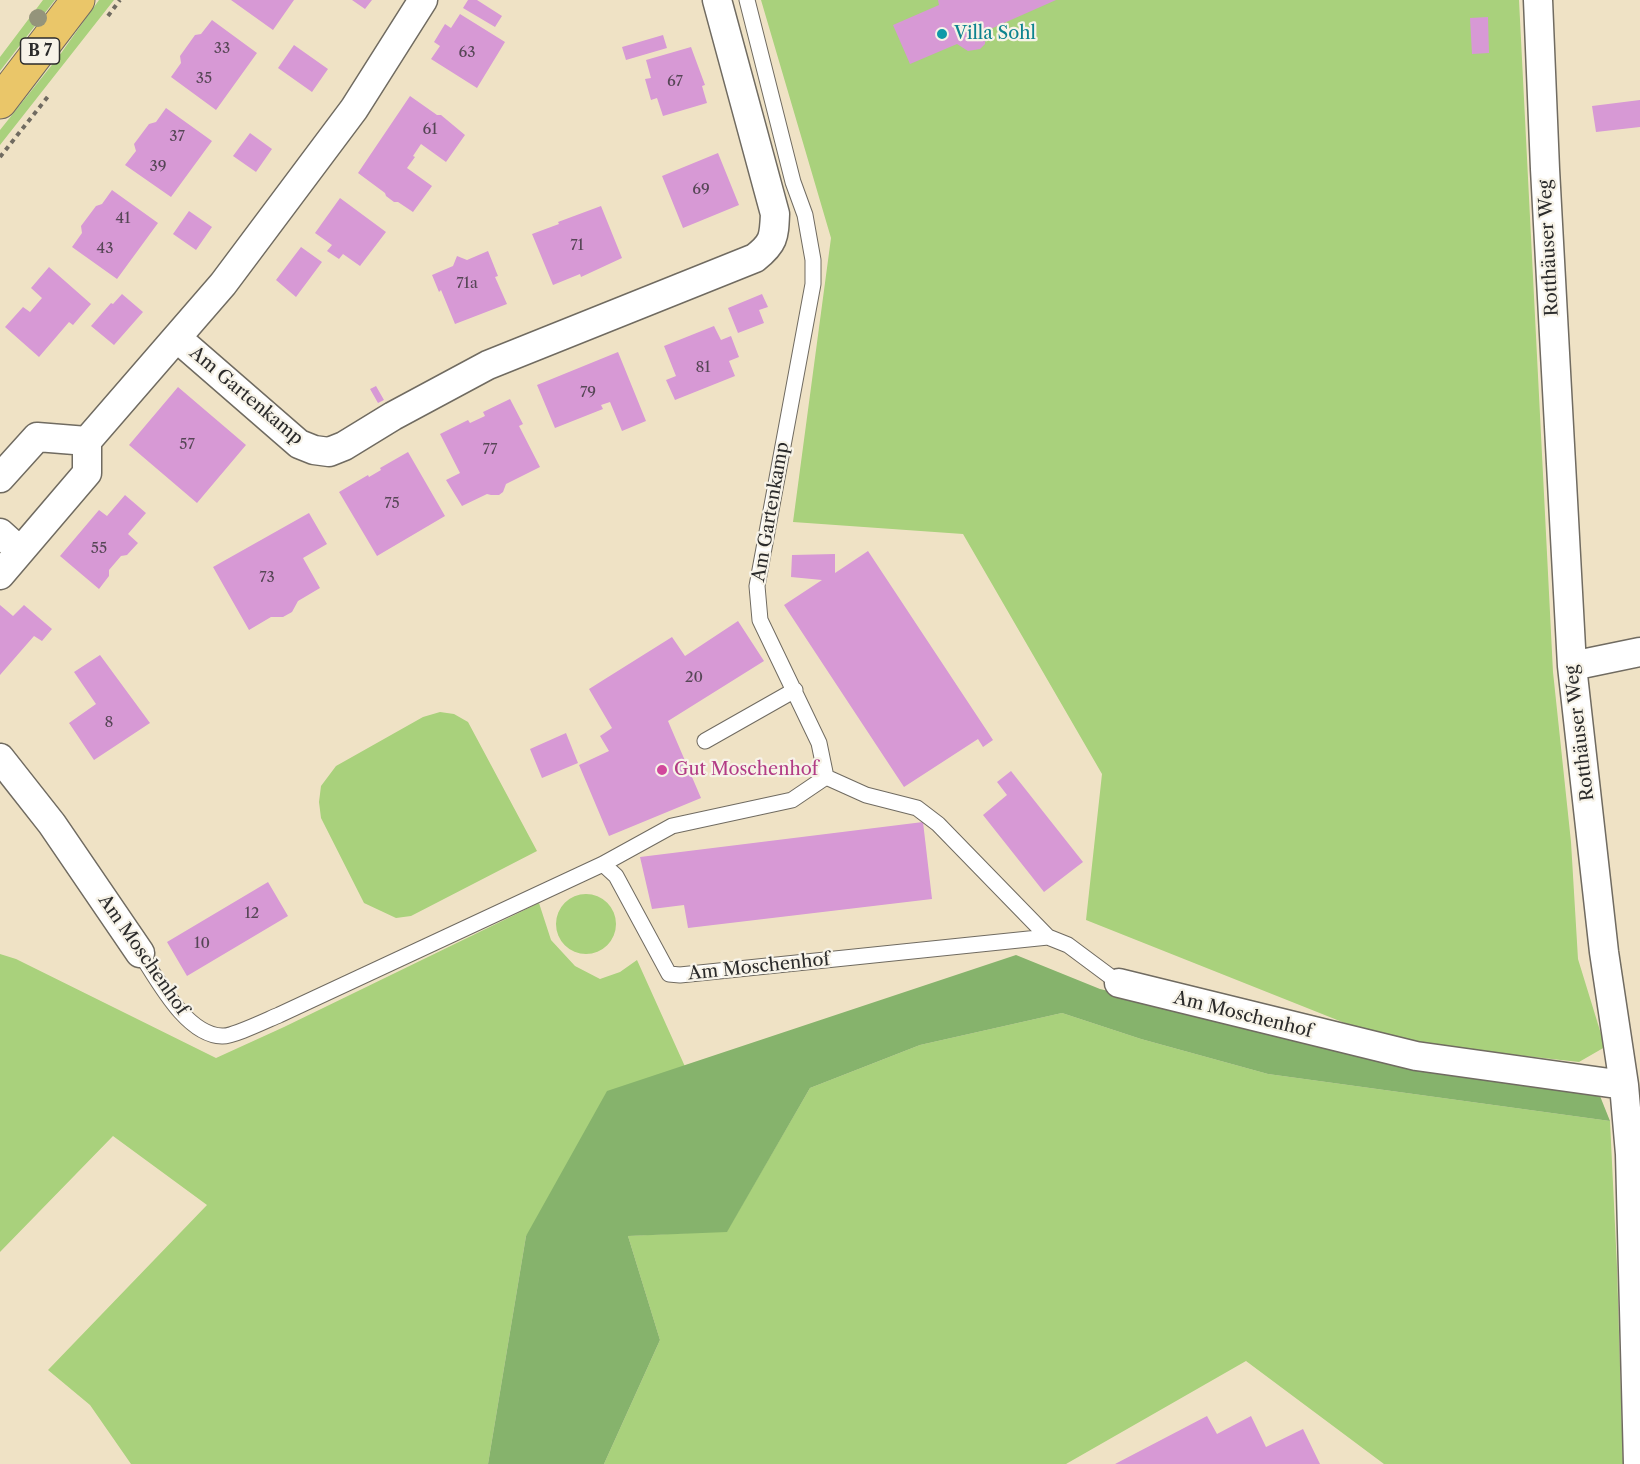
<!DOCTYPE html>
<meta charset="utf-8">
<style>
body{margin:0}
canvas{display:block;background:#efe2c5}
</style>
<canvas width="1640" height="1464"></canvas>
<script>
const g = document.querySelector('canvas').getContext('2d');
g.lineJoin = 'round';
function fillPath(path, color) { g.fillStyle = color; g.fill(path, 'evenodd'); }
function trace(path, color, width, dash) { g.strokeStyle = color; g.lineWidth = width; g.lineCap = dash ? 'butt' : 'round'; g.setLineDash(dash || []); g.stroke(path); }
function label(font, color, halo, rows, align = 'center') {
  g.font = font + ' "Libre Caslon Text",serif'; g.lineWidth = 4.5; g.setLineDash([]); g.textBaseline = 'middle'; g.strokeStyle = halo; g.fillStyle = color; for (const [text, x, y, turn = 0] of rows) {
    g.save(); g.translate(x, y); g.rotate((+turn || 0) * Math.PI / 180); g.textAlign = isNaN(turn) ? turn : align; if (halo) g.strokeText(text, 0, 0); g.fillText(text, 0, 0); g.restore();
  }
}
const green = new Path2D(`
 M 43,0 L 55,0 L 0,71 L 0,57 Z
 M 99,0 L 114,0 L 0,145 L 0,130 L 59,56 Z
 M 761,0 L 1519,0 L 1553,672 L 1571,842 L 1578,959 L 1605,1047 L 1579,1062 L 1390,1041 L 1086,920 L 1102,774 L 963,534 L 793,522 L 831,238 Z
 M 440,712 L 454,714 L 468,722 L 537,851 L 411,916 L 396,918 L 364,903 L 321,818 L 319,802 L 321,786 L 336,766 L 423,717 Z
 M556 924a30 30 0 1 1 60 0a30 30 0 1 1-60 0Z
 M 539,903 L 551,940 L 575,966 L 600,979 L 620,972 L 637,960 L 687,1071 L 526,1236 L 488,1464 L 131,1464 L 90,1405 L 48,1370 L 207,1205 L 113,1136 L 0,1252 L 0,954 L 16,959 L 216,1058 L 284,1027 Z
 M 1062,1013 L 1141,1039 L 1268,1074 L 1610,1121 L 1617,1267 L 1623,1464 L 1384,1464 L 1246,1361 L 1066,1464 L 604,1464 L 660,1340 L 628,1236 L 727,1231 L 810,1088 L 920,1045 Z`);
const forest = new Path2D(`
 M 1016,955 L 1100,989 L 1381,1056 L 1600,1096 L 1610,1121 L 1268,1074 L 1141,1039 L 1062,1013 L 920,1045 L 810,1088 L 727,1232 L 628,1236 L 660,1340 L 604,1464 L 488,1464 L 526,1236 L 607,1091 Z`);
const building = new Path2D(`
 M 231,0 L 294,0 L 273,30 Z
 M 352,0 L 372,0 L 365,9 Z
 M 468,0 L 477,0 L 502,16 L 495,27 L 463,8 Z
 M 938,0 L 1056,0 L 986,31 L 985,44 L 980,49 L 968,51 L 957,44 L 910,64 L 893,25 L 939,5 Z
 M 460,14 L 505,42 L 477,88 L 431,59 L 440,46 L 434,42 L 445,24 L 451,28 Z
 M 1488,17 L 1489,53 L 1472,54 L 1470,18 Z
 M 212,20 L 257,53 L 216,110 L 171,77 L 181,63 L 180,56 L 195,35 L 201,34 Z
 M 663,35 L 667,48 L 626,60 L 622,47 Z
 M 294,45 L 328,69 L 312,92 L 278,68 Z
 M 691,47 L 705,85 L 702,86 L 707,103 L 663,116 L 657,98 L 651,100 L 645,79 L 651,78 L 646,60 Z
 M 410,96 L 437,115 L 441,115 L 465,135 L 446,162 L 421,144 L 413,156 L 415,157 L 407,168 L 432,186 L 413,212 L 398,202 L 394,202 L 386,196 L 385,193 L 358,173 Z
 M 1640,100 L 1640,127 L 1596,132 L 1592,106 Z
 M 166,108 L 212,141 L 171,197 L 125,165 L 136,151 L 134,144 L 149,124 L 156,122 Z
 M 250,133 L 272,149 L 256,172 L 233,156 Z
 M 718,153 L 739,205 L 683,228 L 662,176 Z
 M 112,190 L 158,223 L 117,279 L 72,247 L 82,233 L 81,226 L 96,206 L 102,204 Z
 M 340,198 L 386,232 L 360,266 L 343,254 L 339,259 L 327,251 L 332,245 L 315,233 Z
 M 601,206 L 622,258 L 581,277 L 580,274 L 553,285 L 532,234 L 559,224 L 558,222 Z
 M 189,211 L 212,227 L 196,250 L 173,234 Z
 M 301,247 L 322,262 L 296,297 L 276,280 Z
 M 488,251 L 498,276 L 495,277 L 507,304 L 455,324 L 441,290 L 439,292 L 432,275 L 453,266 L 457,256 L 467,260 Z
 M 49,267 L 91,304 L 73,325 L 69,322 L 39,357 L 5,327 L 23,307 L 30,312 L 42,298 L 31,288 Z
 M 122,294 L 143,312 L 114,345 L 91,326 L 111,303 L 113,304 Z
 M 762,294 L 768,307 L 759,310 L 764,323 L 738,333 L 728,308 Z
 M 714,326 L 721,340 L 731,336 L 739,357 L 729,361 L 735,376 L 675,400 L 666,380 L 676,376 L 664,346 Z
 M 618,352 L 646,421 L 622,431 L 610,402 L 601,405 L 603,409 L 555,428 L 537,385 Z
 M 376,386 L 384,400 L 378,403 L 370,389 Z
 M 178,387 L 246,445 L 197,503 L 129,445 Z
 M 510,399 L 523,424 L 519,426 L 540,467 L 506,484 L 503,492 L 499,495 L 491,495 L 487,494 L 462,506 L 446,480 L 460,473 L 440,434 L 468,420 L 470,423 L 485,416 L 483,412 Z
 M 408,452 L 445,516 L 377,556 L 339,492 L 368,475 L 369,477 L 381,470 L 380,468 Z
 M 125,495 L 146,513 L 128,534 L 138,543 L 127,555 L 121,556 L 109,570 L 109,576 L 99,589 L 60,556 L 99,510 L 107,516 Z
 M 309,513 L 327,544 L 303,558 L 320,588 L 298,601 L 292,612 L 283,617 L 271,617 L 249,630 L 213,567 Z
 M 868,551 L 993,740 L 983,747 L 978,739 L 904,787 L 784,605 L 822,580 L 791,577 L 792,555 L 835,554 L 835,573 Z
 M 0,605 L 13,616 L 24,605 L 52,629 L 42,641 L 34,636 L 0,675 Z
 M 738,621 L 764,661 L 668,721 L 701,798 L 609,836 L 579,765 L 609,751 L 600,736 L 612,728 L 589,689 L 672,637 L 685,656 Z
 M 100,655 L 150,723 L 94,760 L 69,723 L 96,704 L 74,672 Z
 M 566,733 L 578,763 L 542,778 L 530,749 Z
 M 1011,771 L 1083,862 L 1044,892 L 983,815 L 1007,795 L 997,782 Z
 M 923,822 L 932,899 L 688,928 L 684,905 L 652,909 L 640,857 Z
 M 268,882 L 288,916 L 187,976 L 167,942 Z
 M 1207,1416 L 1217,1434 L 1251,1416 L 1266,1447 L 1303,1429 L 1320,1464 L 1115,1464 Z`);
const path = new Path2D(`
 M 108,16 L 120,0
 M 0,157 L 50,94`);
const lane = new Path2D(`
 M 747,0 L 793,182 L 805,215 L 813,260 L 813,284 L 757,586 L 760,620 L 819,743 L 826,777 L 866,795 L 917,808 L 938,824 L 1048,937
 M 705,741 L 795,690
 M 603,864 L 672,826 L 792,800 L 826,777
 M 140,953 C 158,980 186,1035 222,1036 C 232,1037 267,1020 279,1015 L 603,864 L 616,876 L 669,974 L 680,975 L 1048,937 L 1068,945 L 1119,983`);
const street = new Path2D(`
 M 1538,0 L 1545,169 L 1572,666 L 1604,952 L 1624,1085 L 1630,1154 L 1638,1464
 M 177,338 L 299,444 L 314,450 L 329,452 L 344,446 L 393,416 L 488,365 L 755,258 C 774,243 774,237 775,214 L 717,0
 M 0,478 L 37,437 L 87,441
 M 0,533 L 20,551
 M 0,575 L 87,473 L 87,441 L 223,284 L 354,109 L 423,0
 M 1572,666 L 1640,652
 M 0,758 L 52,824 L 140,953
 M 1119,983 L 1416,1056 L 1624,1085`);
const primary = new Path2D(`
 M 0,102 L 78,0`);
const trees = [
 [38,18]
];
const markers = [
 [942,34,6,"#0f9aa8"],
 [662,770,6,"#d1479c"]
];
const numberNames = [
 ["33",222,49],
 ["63",467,53],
 ["35",204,79],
 ["67",675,82],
 ["61",430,130],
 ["37",177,137],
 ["39",158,167],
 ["69",701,190],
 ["41",123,219],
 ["71",577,246],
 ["43",105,249],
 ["71a",467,284],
 ["81",703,368],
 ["79",588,393],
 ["57",187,445],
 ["77",490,450],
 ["75",392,504],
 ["55",99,549],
 ["73",267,578],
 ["20",694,678],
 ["8",109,723],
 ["12",252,914],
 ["10",202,944]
];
const shields = [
 [40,51,39]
];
const shieldNames = [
 ["B 7",40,51]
];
const cultureNames = [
 ["Villa Sohl",954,34]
];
const streetNames = [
 ["Rotthäuser Weg",1549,248,-93],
 ["Am Gartenkamp",246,396,40],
 ["Am Gartenkamp",771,512,-80],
 ["Rotthäuser Weg",1580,733,-97],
 ["Am Moschenhof",143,955,55],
 ["Am Moschenhof",759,967,-6],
 ["Am Moschenhof",1243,1015,14]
];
const hotelNames = [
 ["Gut Moschenhof",674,770]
];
fillPath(green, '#a9d17c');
fillPath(forest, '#86b36c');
fillPath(building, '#d799d5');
trace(lane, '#706b61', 17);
trace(street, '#706b61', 31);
trace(primary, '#706b61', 35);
trace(path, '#706b61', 4, [4.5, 4.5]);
trace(lane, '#fff', 15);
trace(street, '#fff', 28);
trace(primary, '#eac669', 33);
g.fillStyle = '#94947b';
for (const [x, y] of trees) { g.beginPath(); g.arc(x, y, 9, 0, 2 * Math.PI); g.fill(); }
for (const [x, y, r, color] of markers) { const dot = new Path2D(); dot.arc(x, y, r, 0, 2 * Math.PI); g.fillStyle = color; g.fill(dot); trace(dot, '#f7f3e8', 2); }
label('15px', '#564656', null, numberNames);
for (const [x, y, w] of shields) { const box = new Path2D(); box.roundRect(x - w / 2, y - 13, w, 26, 4.5); g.fillStyle = '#f7f3e8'; g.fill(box); trace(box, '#2b2b2b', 1.5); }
label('bold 16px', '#2b2b2b', null, shieldNames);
label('18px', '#0d838f', '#f7f3e8', cultureNames, 'left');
label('18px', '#2b2b2b', '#f7f3e8', streetNames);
label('18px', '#b23c85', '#f7f3e8', hotelNames, 'left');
</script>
